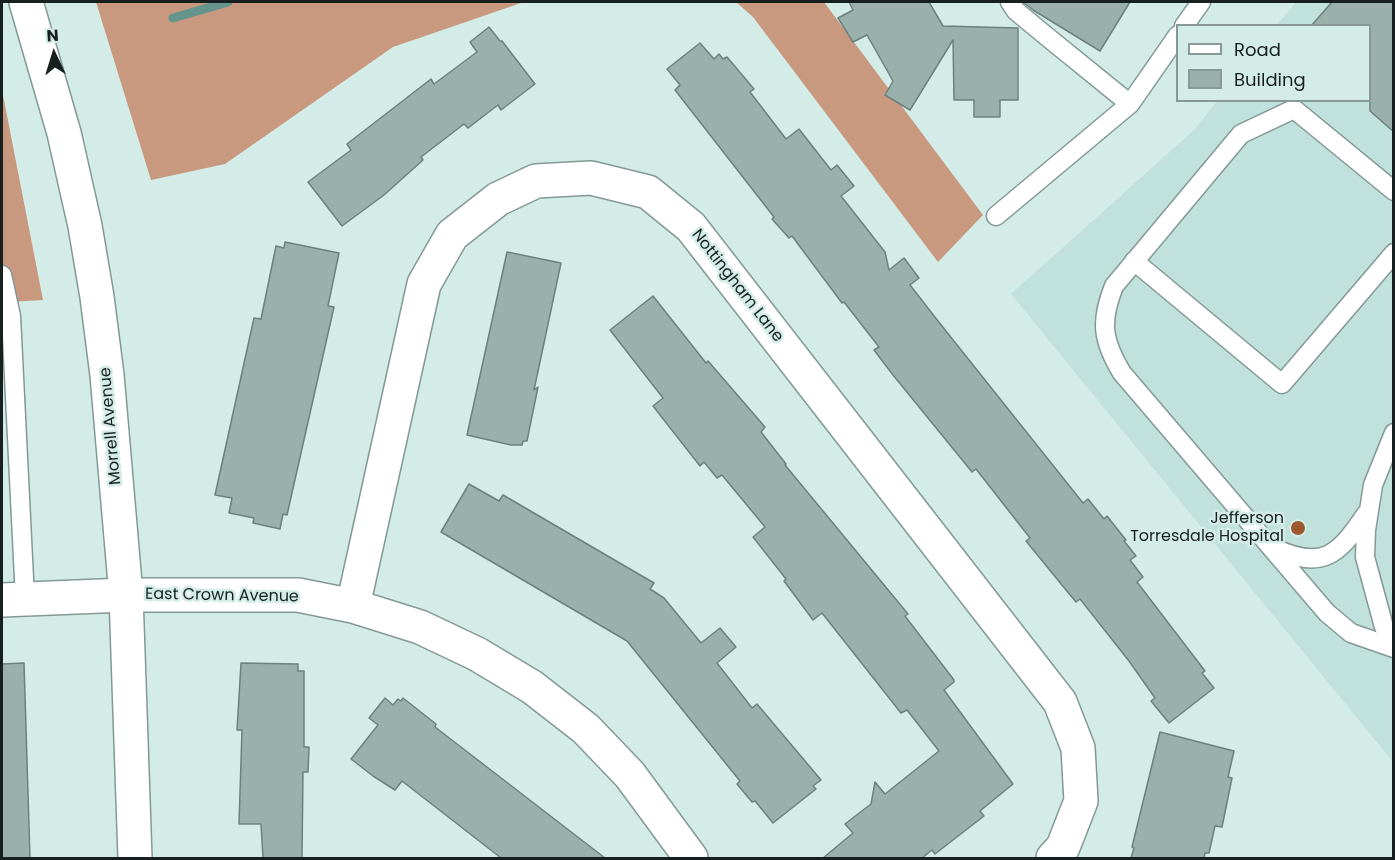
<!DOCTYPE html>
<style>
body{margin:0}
#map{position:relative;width:1395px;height:860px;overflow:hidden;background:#d4ece7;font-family:Poppins,sans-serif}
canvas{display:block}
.frame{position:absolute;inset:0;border:3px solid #17201f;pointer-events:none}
.legend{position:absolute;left:1176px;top:24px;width:195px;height:78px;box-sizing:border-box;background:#d4ece7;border:2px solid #889a97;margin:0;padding:8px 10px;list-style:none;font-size:18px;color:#17201f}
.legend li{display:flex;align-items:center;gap:12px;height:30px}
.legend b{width:30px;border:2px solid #889a97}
.north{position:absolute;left:24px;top:24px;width:60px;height:60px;-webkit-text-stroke:4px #d4ece7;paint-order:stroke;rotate:356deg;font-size:16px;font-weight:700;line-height:24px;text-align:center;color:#17201f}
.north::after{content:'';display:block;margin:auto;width:21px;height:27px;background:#17201f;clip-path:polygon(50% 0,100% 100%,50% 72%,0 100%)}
</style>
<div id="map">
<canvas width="1395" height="860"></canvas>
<div class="frame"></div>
<ul class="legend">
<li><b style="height:8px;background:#fff"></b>Road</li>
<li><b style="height:16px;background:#99b0ab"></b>Building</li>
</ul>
<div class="north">N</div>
</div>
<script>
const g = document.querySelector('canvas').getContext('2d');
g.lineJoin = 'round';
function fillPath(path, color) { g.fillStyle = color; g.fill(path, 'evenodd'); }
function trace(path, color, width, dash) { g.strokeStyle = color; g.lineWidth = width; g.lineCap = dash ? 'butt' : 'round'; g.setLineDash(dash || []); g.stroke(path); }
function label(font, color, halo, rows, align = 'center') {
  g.font = font + ' Poppins,sans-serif'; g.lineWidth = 5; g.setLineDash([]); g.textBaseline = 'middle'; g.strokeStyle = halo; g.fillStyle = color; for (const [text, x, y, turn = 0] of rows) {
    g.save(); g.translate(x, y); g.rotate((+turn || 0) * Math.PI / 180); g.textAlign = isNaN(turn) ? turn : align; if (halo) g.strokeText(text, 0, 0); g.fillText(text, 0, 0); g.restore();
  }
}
const built = new Path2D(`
 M 1296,2 L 1393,2 L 1393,762 L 1011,294 L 1194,130 L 1217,101 L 1370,100 L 1370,26 L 1277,25 Z`);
const forest = new Path2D(`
 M 96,2 L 524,2 L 393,47 L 225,164 L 151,180 Z
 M 736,2 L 824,2 L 983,215 L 938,262 L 753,17 Z
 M 2,92 L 4,100 L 43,300 L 8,302 L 2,294 Z`);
const stream = new Path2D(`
 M 173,18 L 228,2`);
const building = new Path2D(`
 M 849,2 L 929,2 L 943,26 L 1018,28 L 1018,100 L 1000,100 L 1000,117 L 974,117 L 974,100 L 954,100 L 953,40 L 910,110 L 885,95 L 893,81 L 867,35 L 853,42 L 838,18 L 853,10 Z
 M 1023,2 L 1130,2 L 1100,51 L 1033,10 Z
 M 1332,2 L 1394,2 L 1394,132 L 1370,111 L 1370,26 L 1311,26 Z
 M 489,27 L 500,41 L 502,41 L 535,84 L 501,110 L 498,105 L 468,128 L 464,124 L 421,157 L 423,160 L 384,195 L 342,226 L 308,182 L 351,150 L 347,144 L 431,79 L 434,84 L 477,52 L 470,42 Z
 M 700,43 L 714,59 L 719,54 L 723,59 L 727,57 L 754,89 L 750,92 L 786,139 L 799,129 L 831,170 L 837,165 L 854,186 L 841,196 L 885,252 L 889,270 L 904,258 L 919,278 L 910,285 L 938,321 L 1083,503 L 1088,499 L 1104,519 L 1107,516 L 1126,540 L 1124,541 L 1136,556 L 1130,560 L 1143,577 L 1137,582 L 1205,671 L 1202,673 L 1214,688 L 1169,723 L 1151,701 L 1155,698 L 1129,661 L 1080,599 L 1076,602 L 1066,590 L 1026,541 L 1030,538 L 976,469 L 972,472 L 893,375 L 874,350 L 879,347 L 844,302 L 842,303 L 792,236 L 789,238 L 772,219 L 774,217 L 675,90 L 680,85 L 667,69 Z
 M 285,242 L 339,253 L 328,306 L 334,307 L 287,515 L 283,514 L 280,529 L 253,523 L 254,518 L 229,513 L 232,498 L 215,495 L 254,318 L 261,319 L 276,246 L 284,248 Z
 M 507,252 L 561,263 L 534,390 L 538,387 L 530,426 L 527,441 L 523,441 L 522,445 L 511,445 L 467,435 Z
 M 653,296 L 706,363 L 708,361 L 765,427 L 761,432 L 786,464 L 785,465 L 908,614 L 905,616 L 954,680 L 954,682 L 944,690 L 1013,784 L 980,811 L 984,816 L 935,854 L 932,850 L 922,858 L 823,858 L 853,833 L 845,824 L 871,804 L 875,782 L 885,794 L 939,751 L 907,710 L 901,713 L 822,613 L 813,620 L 784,581 L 786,579 L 753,537 L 765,527 L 722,475 L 717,478 L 704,462 L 700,466 L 653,406 L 663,398 L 610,330 Z
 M 469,484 L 499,501 L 503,495 L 654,583 L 650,589 L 664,598 L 701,643 L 720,628 L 736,647 L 717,663 L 752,708 L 757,704 L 821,780 L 813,786 L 816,789 L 773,823 L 755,801 L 752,802 L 737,784 L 740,781 L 627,641 L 441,532 Z
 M 24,663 L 30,858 L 2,858 L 2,664 Z
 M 241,663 L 298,664 L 298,671 L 304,671 L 304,747 L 309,747 L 308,772 L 303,772 L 302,858 L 263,858 L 261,824 L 239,824 L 242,730 L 237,730 Z
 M 385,698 L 393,705 L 398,699 L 401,701 L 403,698 L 436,724 L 435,727 L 605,858 L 501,858 L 402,781 L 395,790 L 373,776 L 351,759 L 378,725 L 369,718 Z
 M 1160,732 L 1234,751 L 1228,777 L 1232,778 L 1222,827 L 1215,826 L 1209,853 L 1205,853 L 1204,858 L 1131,858 L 1134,848 L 1132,847 Z`);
const lane = new Path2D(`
 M 1010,2 L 1016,11 L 1045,35 L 1130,104
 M 1184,26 L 1201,2
 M 1394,191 L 1294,109 L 1241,134 L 1114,286 C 1100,321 1102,340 1122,373 L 1327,613 L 1351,633 L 1394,648
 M 996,216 L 1130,104 L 1178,35
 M 1134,261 L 1282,384 L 1394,253
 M 2,275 L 11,316 L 25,599
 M 1394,433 L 1373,485 L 1366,530 L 1365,557 L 1384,627 L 1394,642
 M 1272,547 C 1322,571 1338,556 1366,514`);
const street = new Path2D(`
 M 2,600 L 126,595 L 298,595 L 353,606 L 420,627 L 477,654 L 532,687 L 586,729 L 630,775 L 691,858
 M 353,606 L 424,284 L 452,235 L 498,199 L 536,181 L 591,178 L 648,192 L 691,227 L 1060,702 L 1078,748 L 1081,801 L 1063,847 L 1053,858`);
const secondary = new Path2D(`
 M 26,2 L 64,133 L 85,226 L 97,297 L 107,375 L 126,595 L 135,858`);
const markers = [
 [1298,528,8,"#9d582d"]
];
const streetNames = [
 ["Nottingham Lane",737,286,52],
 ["Morrell Avenue",111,426,-95],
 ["East Crown Avenue",222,596,1]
];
const poiNames = [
 ["Jefferson",1284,519],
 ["Torresdale Hospital",1284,537]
];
fillPath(built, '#c1e2dc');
fillPath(forest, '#c8997f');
trace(stream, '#65948d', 9);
fillPath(building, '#99b0ab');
trace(building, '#6b817d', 1.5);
trace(lane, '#839995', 21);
trace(street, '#839995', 36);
trace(secondary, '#839995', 36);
trace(lane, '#fff', 18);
trace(street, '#fff', 33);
trace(secondary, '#fff', 33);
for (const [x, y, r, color] of markers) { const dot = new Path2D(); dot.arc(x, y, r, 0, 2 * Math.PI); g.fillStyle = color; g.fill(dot); trace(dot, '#d4ece7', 2); }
label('16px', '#17201f', '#d4ece7', streetNames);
label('16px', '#17201f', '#d4ece7', poiNames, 'right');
</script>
